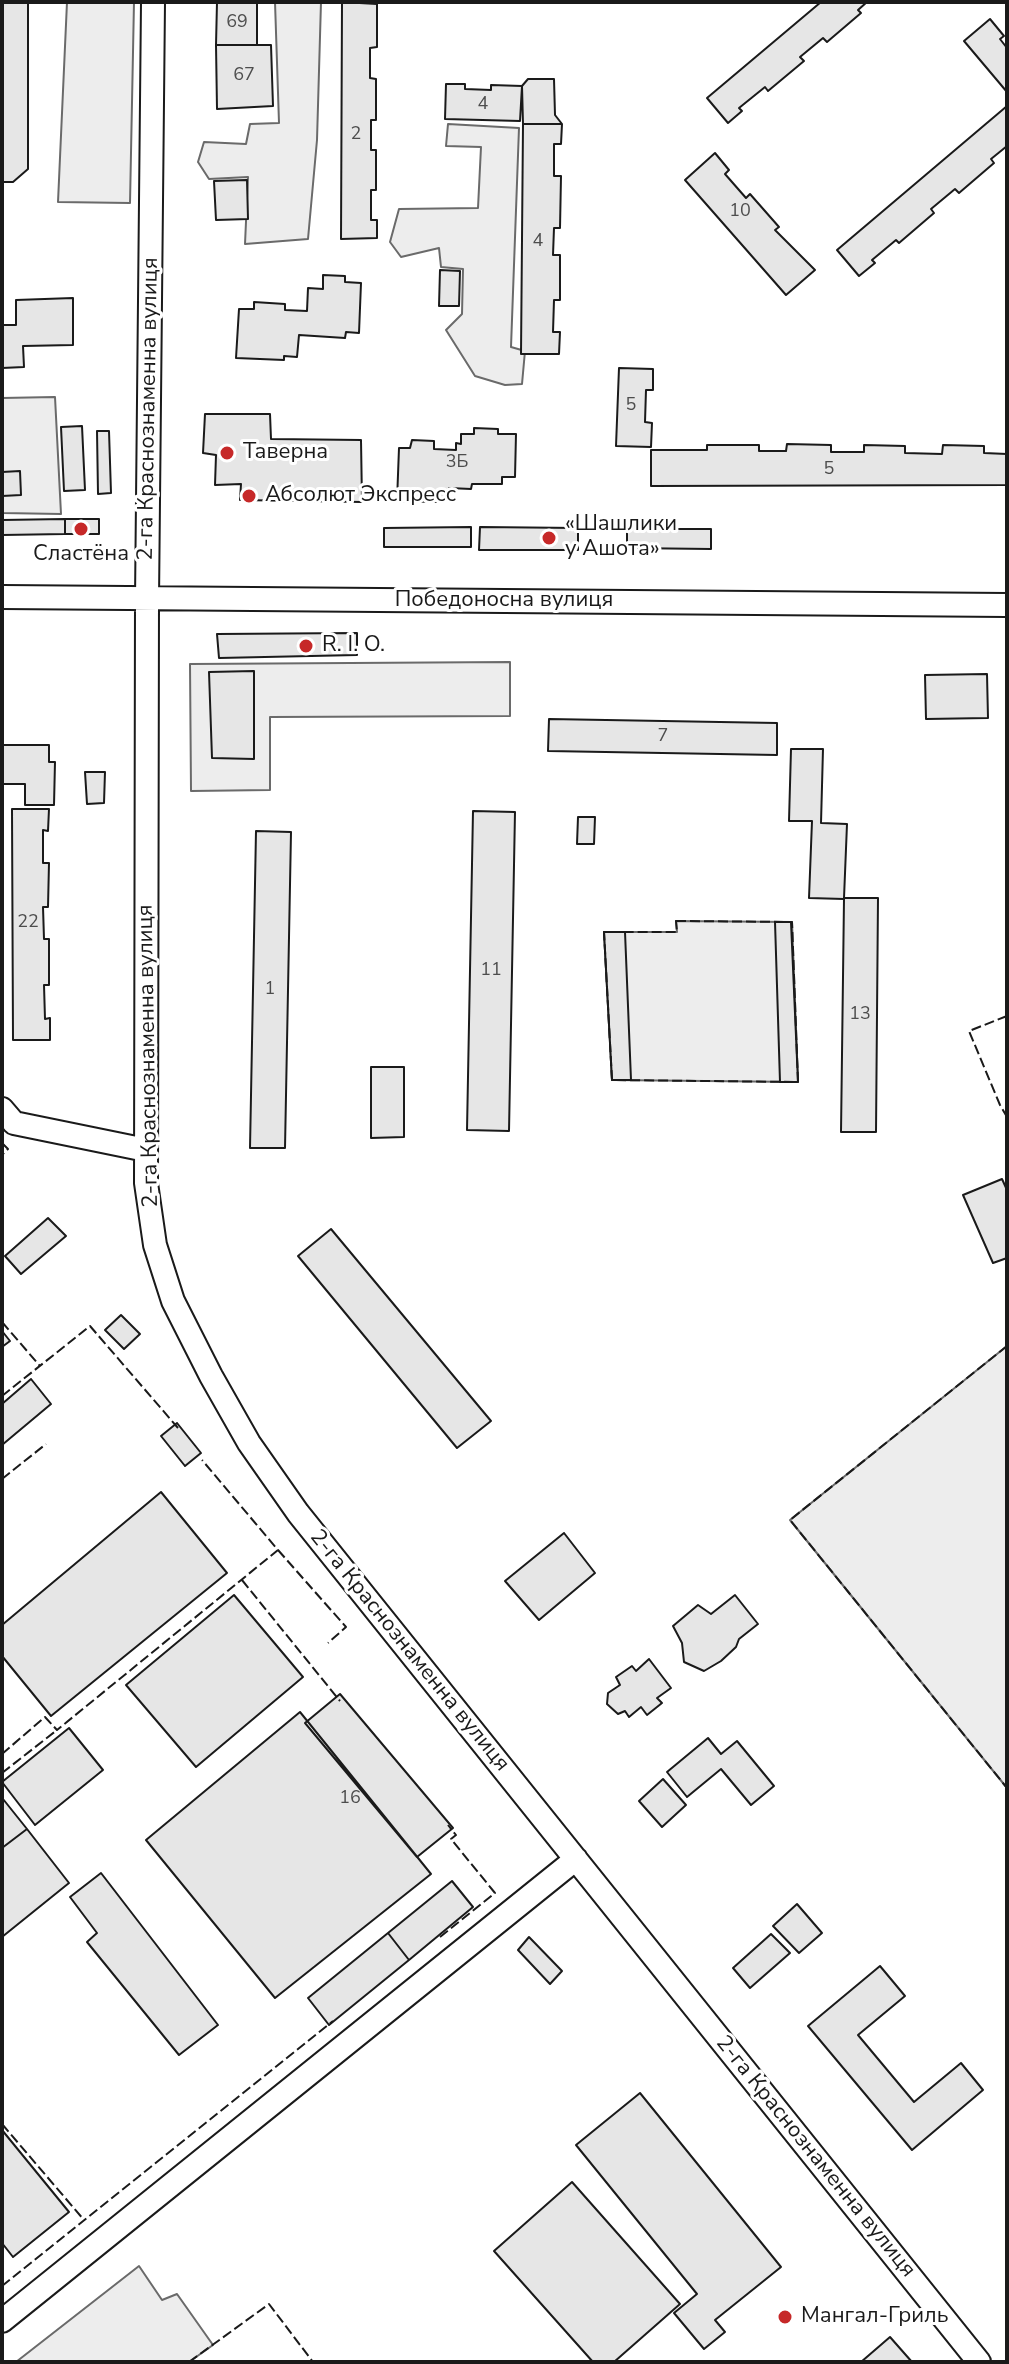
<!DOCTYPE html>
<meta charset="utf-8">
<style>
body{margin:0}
#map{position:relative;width:1009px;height:2364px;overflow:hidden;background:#fff;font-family:"Nunito Sans",sans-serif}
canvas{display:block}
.frame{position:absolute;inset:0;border:4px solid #1a1a1a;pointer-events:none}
</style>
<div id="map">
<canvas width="1009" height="2364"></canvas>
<div class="frame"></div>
</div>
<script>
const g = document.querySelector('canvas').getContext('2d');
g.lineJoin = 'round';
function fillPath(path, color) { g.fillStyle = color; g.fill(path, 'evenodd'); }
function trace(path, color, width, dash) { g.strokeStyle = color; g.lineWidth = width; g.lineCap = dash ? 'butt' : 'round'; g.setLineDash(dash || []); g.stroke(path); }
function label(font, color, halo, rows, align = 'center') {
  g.font = font + ' "Nunito Sans",sans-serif'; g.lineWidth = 6; g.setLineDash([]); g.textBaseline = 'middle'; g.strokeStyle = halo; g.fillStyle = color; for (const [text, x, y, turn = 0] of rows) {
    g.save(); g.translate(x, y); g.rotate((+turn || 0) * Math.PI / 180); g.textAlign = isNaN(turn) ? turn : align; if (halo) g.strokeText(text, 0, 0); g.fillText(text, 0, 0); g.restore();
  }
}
const built = new Path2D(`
 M 67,2 L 134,2 L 130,203 L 58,202 Z
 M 275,2 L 321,2 L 317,140 L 308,239 L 245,244 L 248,177 L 209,179 L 198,162 L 204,142 L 246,144 L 250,124 L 279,123 Z
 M 448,124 L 519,128 L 511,347 L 525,351 L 522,384 L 505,385 L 475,376 L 446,330 L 462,314 L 463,269 L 441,267 L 439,248 L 401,257 L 390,242 L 399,209 L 478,208 L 481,147 L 446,146 Z
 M 55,397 L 61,514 L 2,513 L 2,398 Z
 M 510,662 L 510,716 L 270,717 L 270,790 L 191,791 L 190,664 Z
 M 676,921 L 792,922 L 798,1082 L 612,1080 L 604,932 L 677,932 Z
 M 1007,1346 L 1007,1788 L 790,1520 Z
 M 139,2266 L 162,2300 L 177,2294 L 213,2345 L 189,2362 L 16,2362 Z`);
const building = new Path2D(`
 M 2,2 L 28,2 L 28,169 L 13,182 L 2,182 Z
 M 217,2 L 257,2 L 257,45 L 216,45 Z
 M 342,2 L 377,4 L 377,47 L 370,48 L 370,78 L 376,79 L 376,120 L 371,120 L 371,150 L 376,150 L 376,190 L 371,190 L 371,220 L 377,220 L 377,238 L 341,239 Z
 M 821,2 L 867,2 L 858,10 L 861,13 L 827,42 L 823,38 L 800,57 L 804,61 L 768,91 L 765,87 L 739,108 L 742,111 L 728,123 L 707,98 Z
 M 990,19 L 1004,36 L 1000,39 L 1007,48 L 1007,92 L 964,41 Z
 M 216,45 L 271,45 L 273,106 L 217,109 Z
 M 528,79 L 554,79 L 555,115 L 562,124 L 523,124 L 522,86 Z
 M 446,84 L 465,84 L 465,89 L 491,90 L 491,85 L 522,86 L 520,121 L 445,119 Z
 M 1007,106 L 1007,146 L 991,159 L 994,163 L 959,193 L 955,189 L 931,209 L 934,213 L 899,243 L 896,240 L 872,260 L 875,263 L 859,276 L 837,250 Z
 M 523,124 L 562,124 L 561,144 L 554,144 L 554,176 L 561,176 L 560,228 L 554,228 L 553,255 L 560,255 L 560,300 L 554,300 L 553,332 L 560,332 L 559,354 L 521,354 Z
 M 715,153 L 729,170 L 725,174 L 746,198 L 750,194 L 779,227 L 775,230 L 815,270 L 786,295 L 685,180 Z
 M 247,180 L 248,219 L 216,220 L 214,181 Z
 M 440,270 L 460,271 L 459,306 L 439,306 Z
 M 323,275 L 345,276 L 345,282 L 361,283 L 359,333 L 346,332 L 345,338 L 299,335 L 297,357 L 284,356 L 284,360 L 236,358 L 239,309 L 254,309 L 254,302 L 285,304 L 285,310 L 307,311 L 308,288 L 323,289 Z
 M 73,298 L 73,345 L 23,346 L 24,367 L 2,368 L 2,325 L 16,325 L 16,300 Z
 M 619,368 L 653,369 L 653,390 L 646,390 L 645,422 L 652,423 L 651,447 L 616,446 Z
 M 205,414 L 270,414 L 271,439 L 361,440 L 362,502 L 240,500 L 241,484 L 215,485 L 216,455 L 203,453 Z
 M 82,426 L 85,490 L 64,491 L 61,427 Z
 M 474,428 L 498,429 L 498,434 L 516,434 L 515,477 L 502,477 L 502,484 L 472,484 L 471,489 L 449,488 L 448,498 L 436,498 L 436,502 L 397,501 L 399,448 L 410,448 L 412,440 L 434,441 L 434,449 L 456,450 L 456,443 L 461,444 L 461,434 L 474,434 Z
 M 97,431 L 109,431 L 111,493 L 98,494 Z
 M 787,444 L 831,445 L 831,452 L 864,452 L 864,445 L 905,446 L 905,453 L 942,454 L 943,445 L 984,446 L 984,453 L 1007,454 L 1007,485 L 651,486 L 651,450 L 707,450 L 707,445 L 759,445 L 759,451 L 786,451 Z
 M 20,471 L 21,495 L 2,496 L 2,472 Z
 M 65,519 L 65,534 L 2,535 L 2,520 Z
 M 65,519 L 99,519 L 99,534 L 65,534 Z
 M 471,527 L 471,547 L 384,547 L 384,528 Z
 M 480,527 L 578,528 L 578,550 L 479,550 Z
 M 627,529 L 711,529 L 711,549 L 627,548 Z
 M 357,633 L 357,655 L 219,658 L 217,634 Z
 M 254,671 L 254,759 L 212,758 L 209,672 Z
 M 987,674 L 988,718 L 926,719 L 925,675 Z
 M 549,719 L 777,723 L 777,755 L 548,751 Z
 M 2,745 L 49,745 L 49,762 L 55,762 L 54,805 L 25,805 L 25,784 L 2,784 Z
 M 791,749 L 823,749 L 821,823 L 847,824 L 844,898 L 878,898 L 876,1132 L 841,1132 L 844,899 L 809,898 L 812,821 L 789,821 Z
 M 85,772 L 105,772 L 104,803 L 87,804 Z
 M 12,809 L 49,809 L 48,831 L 43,830 L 43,863 L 49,863 L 48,907 L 43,907 L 44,939 L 49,939 L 49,985 L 44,985 L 45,1019 L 50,1018 L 50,1040 L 13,1040 Z
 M 473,811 L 515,812 L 509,1131 L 467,1130 Z
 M 578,817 L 595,817 L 594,844 L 577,844 Z
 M 256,831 L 291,832 L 285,1148 L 250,1148 Z
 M 775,922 L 791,922 L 798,1082 L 780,1082 Z
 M 604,932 L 625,932 L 631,1080 L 612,1080 Z
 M 371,1067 L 404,1067 L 404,1137 L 371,1138 Z
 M 1002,1179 L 1007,1190 L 1007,1258 L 993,1263 L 963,1195 Z
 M 48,1218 L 66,1236 L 21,1274 L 5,1256 Z
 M 331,1229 L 491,1421 L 457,1448 L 298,1256 Z
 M 121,1315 L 140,1334 L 124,1349 L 105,1330 Z
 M 2,1331 L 10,1341 L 2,1347 Z
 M 31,1379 L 51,1404 L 2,1445 L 2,1404 Z
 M 177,1423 L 201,1453 L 185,1466 L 161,1436 Z
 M 161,1492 L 227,1573 L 51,1716 L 2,1656 L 2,1625 Z
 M 564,1533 L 595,1573 L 539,1620 L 505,1581 Z
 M 234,1595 L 303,1677 L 196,1767 L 126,1685 Z
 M 735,1595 L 758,1624 L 739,1639 L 736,1647 L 721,1661 L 704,1671 L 684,1662 L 682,1643 L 673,1626 L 698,1605 L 711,1614 Z
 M 649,1659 L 671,1688 L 657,1698 L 662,1703 L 647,1715 L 641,1707 L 629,1717 L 625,1711 L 618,1714 L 607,1704 L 608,1693 L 620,1685 L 616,1677 L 632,1666 L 636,1671 Z
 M 340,1694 L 453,1828 L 417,1857 L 305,1723 Z
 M 300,1712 L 431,1874 L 275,1998 L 146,1840 Z
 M 69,1728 L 103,1770 L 35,1825 L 2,1782 Z
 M 708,1738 L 721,1754 L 737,1741 L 774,1786 L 751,1805 L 721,1769 L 687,1797 L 667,1772 Z
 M 663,1779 L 686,1805 L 662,1827 L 639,1801 Z
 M 3,1799 L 27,1829 L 2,1848 L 2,1800 Z
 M 27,1829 L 69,1883 L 2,1937 L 2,1848 Z
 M 101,1873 L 218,2025 L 179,2055 L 87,1942 L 97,1933 L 70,1897 Z
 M 452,1881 L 473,1907 L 409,1960 L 388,1933 Z
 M 797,1904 L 822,1933 L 799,1953 L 773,1926 Z
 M 388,1933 L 409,1960 L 329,2025 L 308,1998 Z
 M 771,1934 L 790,1953 L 750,1988 L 733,1968 Z
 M 529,1937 L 562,1971 L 550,1984 L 518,1950 Z
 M 880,1966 L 905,1996 L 858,2035 L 914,2102 L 961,2063 L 983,2090 L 912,2150 L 808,2026 Z
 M 640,2093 L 781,2267 L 715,2320 L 725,2332 L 704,2349 L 674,2313 L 697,2294 L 576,2145 Z
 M 2,2130 L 69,2212 L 13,2257 L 2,2243 Z
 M 572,2182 L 680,2304 L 614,2362 L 593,2362 L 494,2251 Z
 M 890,2337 L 912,2362 L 861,2362 Z`);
const minor = new Path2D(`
 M 153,2 L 147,599 L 146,1183 L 155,1245 L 173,1301 L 211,1376 L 249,1443 L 298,1513 L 979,2362
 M 2,597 L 1007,605
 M 2,1109 L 14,1123 L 146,1150
 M 2,2321 L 576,1859`);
const fence = new Path2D(`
 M 676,921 L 792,922 L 798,1082 L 612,1080 L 604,932 L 677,932 Z
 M 1007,1016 L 969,1031 L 1000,1105 L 1007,1117
 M 2,1143 L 8,1149 L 2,1155
 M 2,1322 L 40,1366
 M 1007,1346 L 790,1520 L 1007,1788
 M 2,1396 L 90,1326 L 178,1428
 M 2,1479 L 46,1444
 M 278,1550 L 346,1627 L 328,1643
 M 242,1580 L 340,1701
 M 2,1754 L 45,1717 L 57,1730 L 278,1550 L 202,1460
 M 2,1773 L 57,1730
 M 440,1937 L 495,1893 L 451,1839 L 456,1835 L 448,1825
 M 2,2124 L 84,2220
 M 2,2286 L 333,2021
 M 189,2362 L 269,2304 L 313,2362`);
const markers = [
 [227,453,8,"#c62828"],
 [249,496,8,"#c62828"],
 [81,529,8,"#c62828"],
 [549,538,8,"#c62828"],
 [306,646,8,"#c62828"],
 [785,2317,8,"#c62828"]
];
const numberNames = [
 ["69",237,23],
 ["67",244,76],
 ["4",483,105],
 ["2",356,135],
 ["10",740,212],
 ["4",538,242],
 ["5",631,406],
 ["3Б",457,463],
 ["5",829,470],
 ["7",663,737],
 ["22",28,923],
 ["11",491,971],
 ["1",270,990],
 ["13",860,1015],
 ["16",350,1799]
];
const streetNames = [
 ["2-га Краснознаменна вулиця",149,409,-89],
 ["Победоносна вулиця",504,601],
 ["2-га Краснознаменна вулиця",149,1056,-91],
 ["2-га Краснознаменна вулиця",409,1651,51],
 ["2-га Краснознаменна вулиця",815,2157,51]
];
const poiNames = [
 ["Таверна",243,453],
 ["Абсолют Экспресс",265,496],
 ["«Шашлики",565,525],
 ["у Ашота»",565,550],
 ["Сластёна",81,555,"center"],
 ["R. I. O.",322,646],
 ["Мангал-Гриль",801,2317]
];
fillPath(built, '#ededed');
trace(built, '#6a6a6a', 2);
fillPath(building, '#e6e6e6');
trace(building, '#1a1a1a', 2);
trace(minor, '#1a1a1a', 26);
trace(minor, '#fff', 22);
trace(fence, '#1a1a1a', 2, [10, 4]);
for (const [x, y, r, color] of markers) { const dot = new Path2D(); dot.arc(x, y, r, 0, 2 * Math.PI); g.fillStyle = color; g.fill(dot); trace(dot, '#fff', 3); }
label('18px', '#4d4d4d', null, numberNames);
label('22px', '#1a1a1a', '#fff', streetNames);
label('22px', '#1a1a1a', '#fff', poiNames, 'left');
</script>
